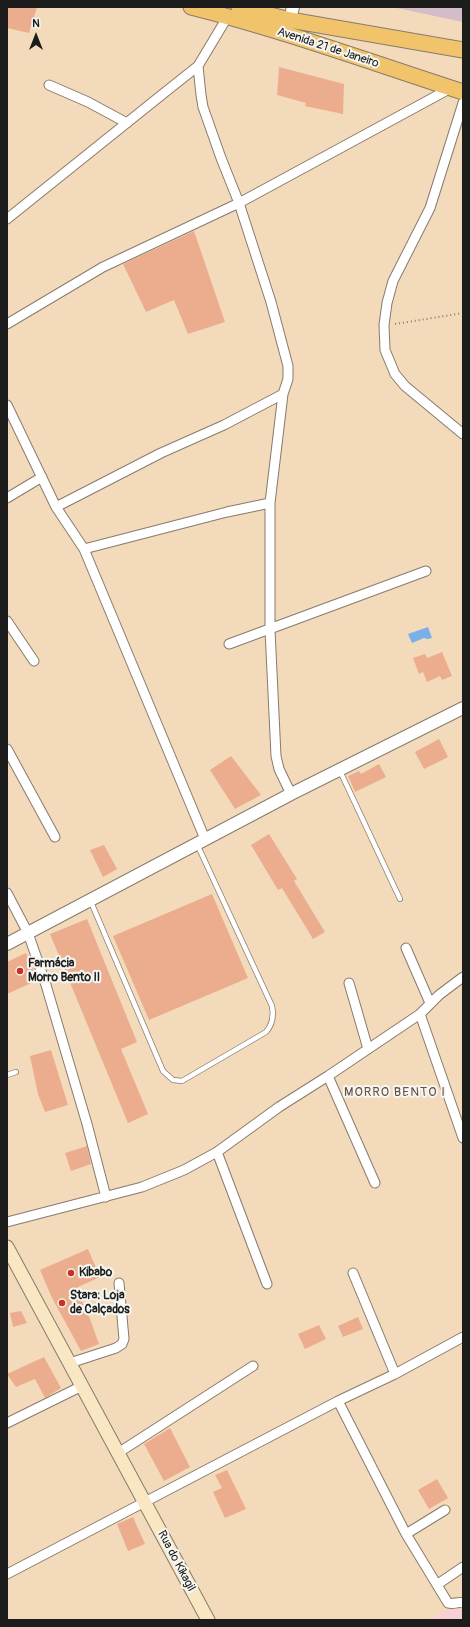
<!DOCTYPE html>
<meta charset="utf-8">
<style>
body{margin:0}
#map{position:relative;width:470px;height:1627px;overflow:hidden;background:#f3dabb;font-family:Pangolin,sans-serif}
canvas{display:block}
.frame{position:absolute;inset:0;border:8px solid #1c1c1c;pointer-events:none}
.north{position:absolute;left:16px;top:16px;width:40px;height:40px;-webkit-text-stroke:3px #f6f6f2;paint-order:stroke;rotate:0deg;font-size:11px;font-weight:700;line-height:16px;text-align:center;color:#1c1c1c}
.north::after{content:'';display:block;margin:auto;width:14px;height:18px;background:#1c1c1c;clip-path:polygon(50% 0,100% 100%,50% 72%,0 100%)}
</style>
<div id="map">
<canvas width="470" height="1627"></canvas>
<div class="frame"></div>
<div class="north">N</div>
</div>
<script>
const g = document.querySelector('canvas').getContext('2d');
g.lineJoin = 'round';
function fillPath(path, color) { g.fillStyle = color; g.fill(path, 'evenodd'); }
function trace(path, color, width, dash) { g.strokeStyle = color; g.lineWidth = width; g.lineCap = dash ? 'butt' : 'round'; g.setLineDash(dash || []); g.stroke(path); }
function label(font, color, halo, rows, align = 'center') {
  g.font = font + ' Pangolin,sans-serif'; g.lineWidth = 4; g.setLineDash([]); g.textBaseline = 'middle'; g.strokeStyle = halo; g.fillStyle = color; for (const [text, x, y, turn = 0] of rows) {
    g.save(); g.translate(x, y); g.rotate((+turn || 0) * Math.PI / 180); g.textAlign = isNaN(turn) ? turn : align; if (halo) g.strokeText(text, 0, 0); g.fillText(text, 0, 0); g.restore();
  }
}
const built = new Path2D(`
 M 458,1605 L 463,1616 L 463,1620 L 428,1620 Z`);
const industrial = new Path2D(`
 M 392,7 L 463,7 L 463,22 Z`);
const water = new Path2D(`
 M 428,627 L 432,638 L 428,639 L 424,638 L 412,643 L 408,634 Z`);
const building = new Path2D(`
 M 7,7 L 37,7 L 29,33 L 7,28 Z
 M 279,67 L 344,84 L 343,114 L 305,106 L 306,103 L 277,95 Z
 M 194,231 L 225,322 L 188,334 L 174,300 L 146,312 L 123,264 Z
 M 442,652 L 452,676 L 442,680 L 440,676 L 427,682 L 423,672 L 419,674 L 413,658 L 425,654 L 427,658 Z
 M 439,739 L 448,757 L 424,769 L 415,752 Z
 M 231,756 L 261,795 L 235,809 L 210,770 Z
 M 379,764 L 386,777 L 355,792 L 348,776 L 359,771 L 361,774 Z
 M 269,834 L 297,879 L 294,881 L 325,932 L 313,939 L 282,888 L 278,890 L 251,845 Z
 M 104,845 L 117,869 L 103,877 L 90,850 Z
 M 212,894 L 248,978 L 149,1020 L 113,936 Z
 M 87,919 L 137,1042 L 121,1049 L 148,1114 L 128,1123 L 50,934 Z
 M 26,953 L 38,980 L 7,994 L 7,962 Z
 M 51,1050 L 68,1105 L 45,1112 L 38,1094 L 30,1056 Z
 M 87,1146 L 91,1164 L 71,1171 L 65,1153 Z
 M 88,1249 L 100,1277 L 76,1288 L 90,1319 L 99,1344 L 81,1351 L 52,1298 L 40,1270 Z
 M 21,1311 L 27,1323 L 13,1327 L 10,1313 Z
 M 358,1317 L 363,1329 L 343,1337 L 338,1326 Z
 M 319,1325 L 326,1339 L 305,1349 L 298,1334 Z
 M 44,1357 L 61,1388 L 45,1398 L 35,1379 L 16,1387 L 7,1374 Z
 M 170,1428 L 190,1467 L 164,1481 L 144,1444 Z
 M 227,1470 L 246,1509 L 225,1518 L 213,1492 L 222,1488 L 215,1475 Z
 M 437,1479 L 448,1498 L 429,1509 L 418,1490 Z
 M 133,1517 L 145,1544 L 128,1551 L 117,1524 Z`);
const path = new Path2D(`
 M 395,324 L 463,313`);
const service = new Path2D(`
 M 340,771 L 400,899
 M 91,902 L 163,1071 L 173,1080 L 182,1081 L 266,1032 C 273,1024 274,1016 272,1006 L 197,844
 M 7,1075 L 16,1072`);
const minor = new Path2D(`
 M 228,16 L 198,66 L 201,95 L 203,107 L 221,158 L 239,203 L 271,302 L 288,366 L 288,379 L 283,394 L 270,503 L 270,630 L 276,756 L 279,769 L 291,794
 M 49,85 L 88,102 L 127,123
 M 463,103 L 430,208 L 393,281 L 387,303 L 384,325 L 385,350 L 395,374 L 405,386 L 463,434
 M 7,219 L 164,93 L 198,66
 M 7,324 L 103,267 L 239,203 L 451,88
 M 7,405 L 56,507 L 84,549 L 205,839
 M 7,498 L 42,477
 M 56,507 L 161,453 L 224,425 L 283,394
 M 84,549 L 227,512 L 270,503
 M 7,621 L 34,661
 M 229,644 L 426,571
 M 7,749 L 55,837
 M 7,893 L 28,933 L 46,985 L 87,1124 L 106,1197
 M 406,948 L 430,1003
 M 349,983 L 368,1049
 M 420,1014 L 463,1138
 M 328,1076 L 375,1183
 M 217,1152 L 267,1284
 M 7,1222 L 142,1187 L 184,1170 L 217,1152 L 279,1107 L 328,1076 L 420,1014 L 439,995 L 463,977
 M 353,1273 L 395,1374
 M 70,1363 L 116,1348 L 122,1344 L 124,1339 L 119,1283
 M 338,1401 L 406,1534 L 448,1603 C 454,1605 458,1601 463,1603
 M 7,1423 L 82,1386
 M 118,1453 L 253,1366
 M 406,1534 L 445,1510
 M 7,1574 L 338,1401 L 395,1374 L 463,1337
 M 438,1584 L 463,1567`);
const tertiary = new Path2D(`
 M 290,20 L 293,7
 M 7,944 L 291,794 L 463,708`);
const secondary = new Path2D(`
 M 7,1247 L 208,1620`);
const primary = new Path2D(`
 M 191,7 C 283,30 373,63 463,92
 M 239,7 L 290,20 L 463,50`);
const markers = [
 [20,971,4,"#c8321e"],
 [71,1273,4,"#c8321e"],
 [62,1303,4,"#c8321e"]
];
const streetNames = [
 ["Avenida 21 de Janeiro",328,48,18],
 ["Rua do Kikagil",176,1561,62]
];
const poiNames = [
 ["Farmácia",28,964],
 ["Morro Bento II",28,978],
 ["Kibabo",79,1273],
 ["Stara: Loja",70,1296],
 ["de Calçados",70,1310]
];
const neighbourhoodNames = [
 ["MORRO BENTO I",395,1093]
];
fillPath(built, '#f7cfd5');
fillPath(industrial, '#d2bdc8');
fillPath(water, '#79b0e8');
fillPath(building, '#ecad8f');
trace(service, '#887b6c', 6);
trace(minor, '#887b6c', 11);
trace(tertiary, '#887b6c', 14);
trace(secondary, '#887b6c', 15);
trace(primary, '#887b6c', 17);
trace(path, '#887b6c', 2, [1, 3]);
trace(service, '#fff', 4.5);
trace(minor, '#fff', 9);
trace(tertiary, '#fff', 12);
trace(secondary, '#f9e7c3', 13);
trace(primary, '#f1c36a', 15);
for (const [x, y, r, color] of markers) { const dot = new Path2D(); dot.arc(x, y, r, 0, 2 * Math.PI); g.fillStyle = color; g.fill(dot); trace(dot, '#f6f6f2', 1.5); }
label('12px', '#1c1c1c', '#f6f6f2', streetNames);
label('bold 12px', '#1c1c1c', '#f6f6f2', poiNames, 'left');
g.letterSpacing = '1px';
label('13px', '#654f44', '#f6f6f2', neighbourhoodNames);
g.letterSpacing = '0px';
</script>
